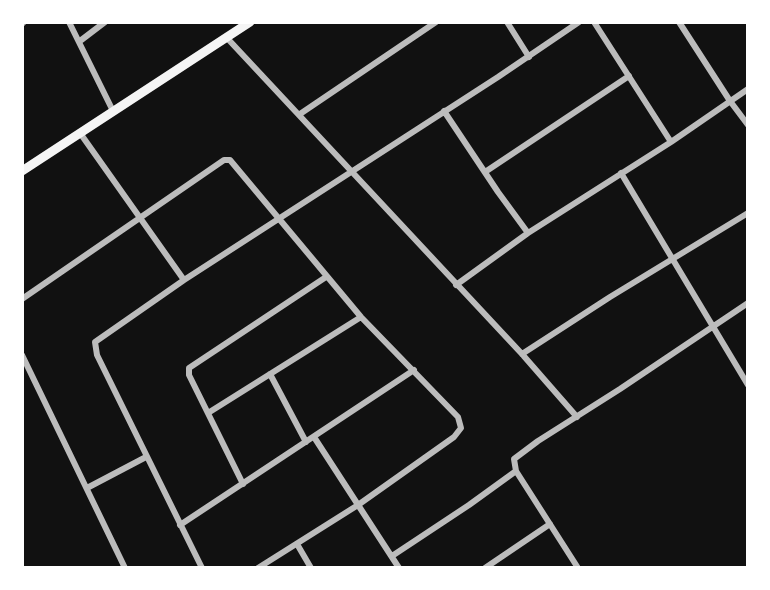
<!DOCTYPE html>
<style>
body{margin:0}
#map{position:relative;width:770px;height:590px;overflow:hidden;background:#111;font-family:"Public Sans",sans-serif}
canvas{display:block}
.frame{position:absolute;inset:0;border:24px solid #fff;pointer-events:none}
</style>
<div id="map">
<canvas width="770" height="590"></canvas>
<div class="frame"></div>
</div>
<script>
const g = document.querySelector('canvas').getContext('2d');
g.lineJoin = 'round';
function trace(path, color, width, dash) { g.strokeStyle = color; g.lineWidth = width; g.lineCap = dash ? 'butt' : 'round'; g.setLineDash(dash || []); g.stroke(path); }
const minor = new Path2D(`
 M 69,22 L 113,111
 M 507,22 L 529,57
 M 594,22 L 671,142
 M 679,22 L 730,101 L 748,125
 M 22,24 L 24,22
 M 227,38 L 522,354 L 577,417
 M 80,41 L 105,22
 M 444,111 L 498,192 L 528,233
 M 300,114 L 436,22
 M 80,133 L 184,280
 M 485,172 L 629,76
 M 621,173 L 748,385
 M 456,285 L 528,233 L 671,142 L 748,89
 M 22,299 L 224,160 L 230,160 L 361,317 L 458,417 L 461,428 L 454,437 L 358,505 L 258,568
 M 522,354 L 610,297 L 748,213
 M 22,355 L 125,568
 M 270,374 L 306,442
 M 208,413 L 361,317
 M 314,437 L 399,568
 M 243,484 L 189,375 L 189,368 L 326,277
 M 87,488 L 146,457
 M 180,525 L 414,370
 M 297,544 L 311,568
 M 392,556 L 469,505 L 516,471
 M 202,568 L 97,355 L 95,342 L 184,280 L 498,77 L 579,22
 M 485,568 L 550,524
 M 578,568 L 516,471 L 514,459 L 538,441 L 620,389 L 748,303`);
const secondary = new Path2D(`
 M 22,171 L 250,22`);
trace(minor, '#bcbcbc', 6);
trace(secondary, '#f5f5f5', 9);
</script>
